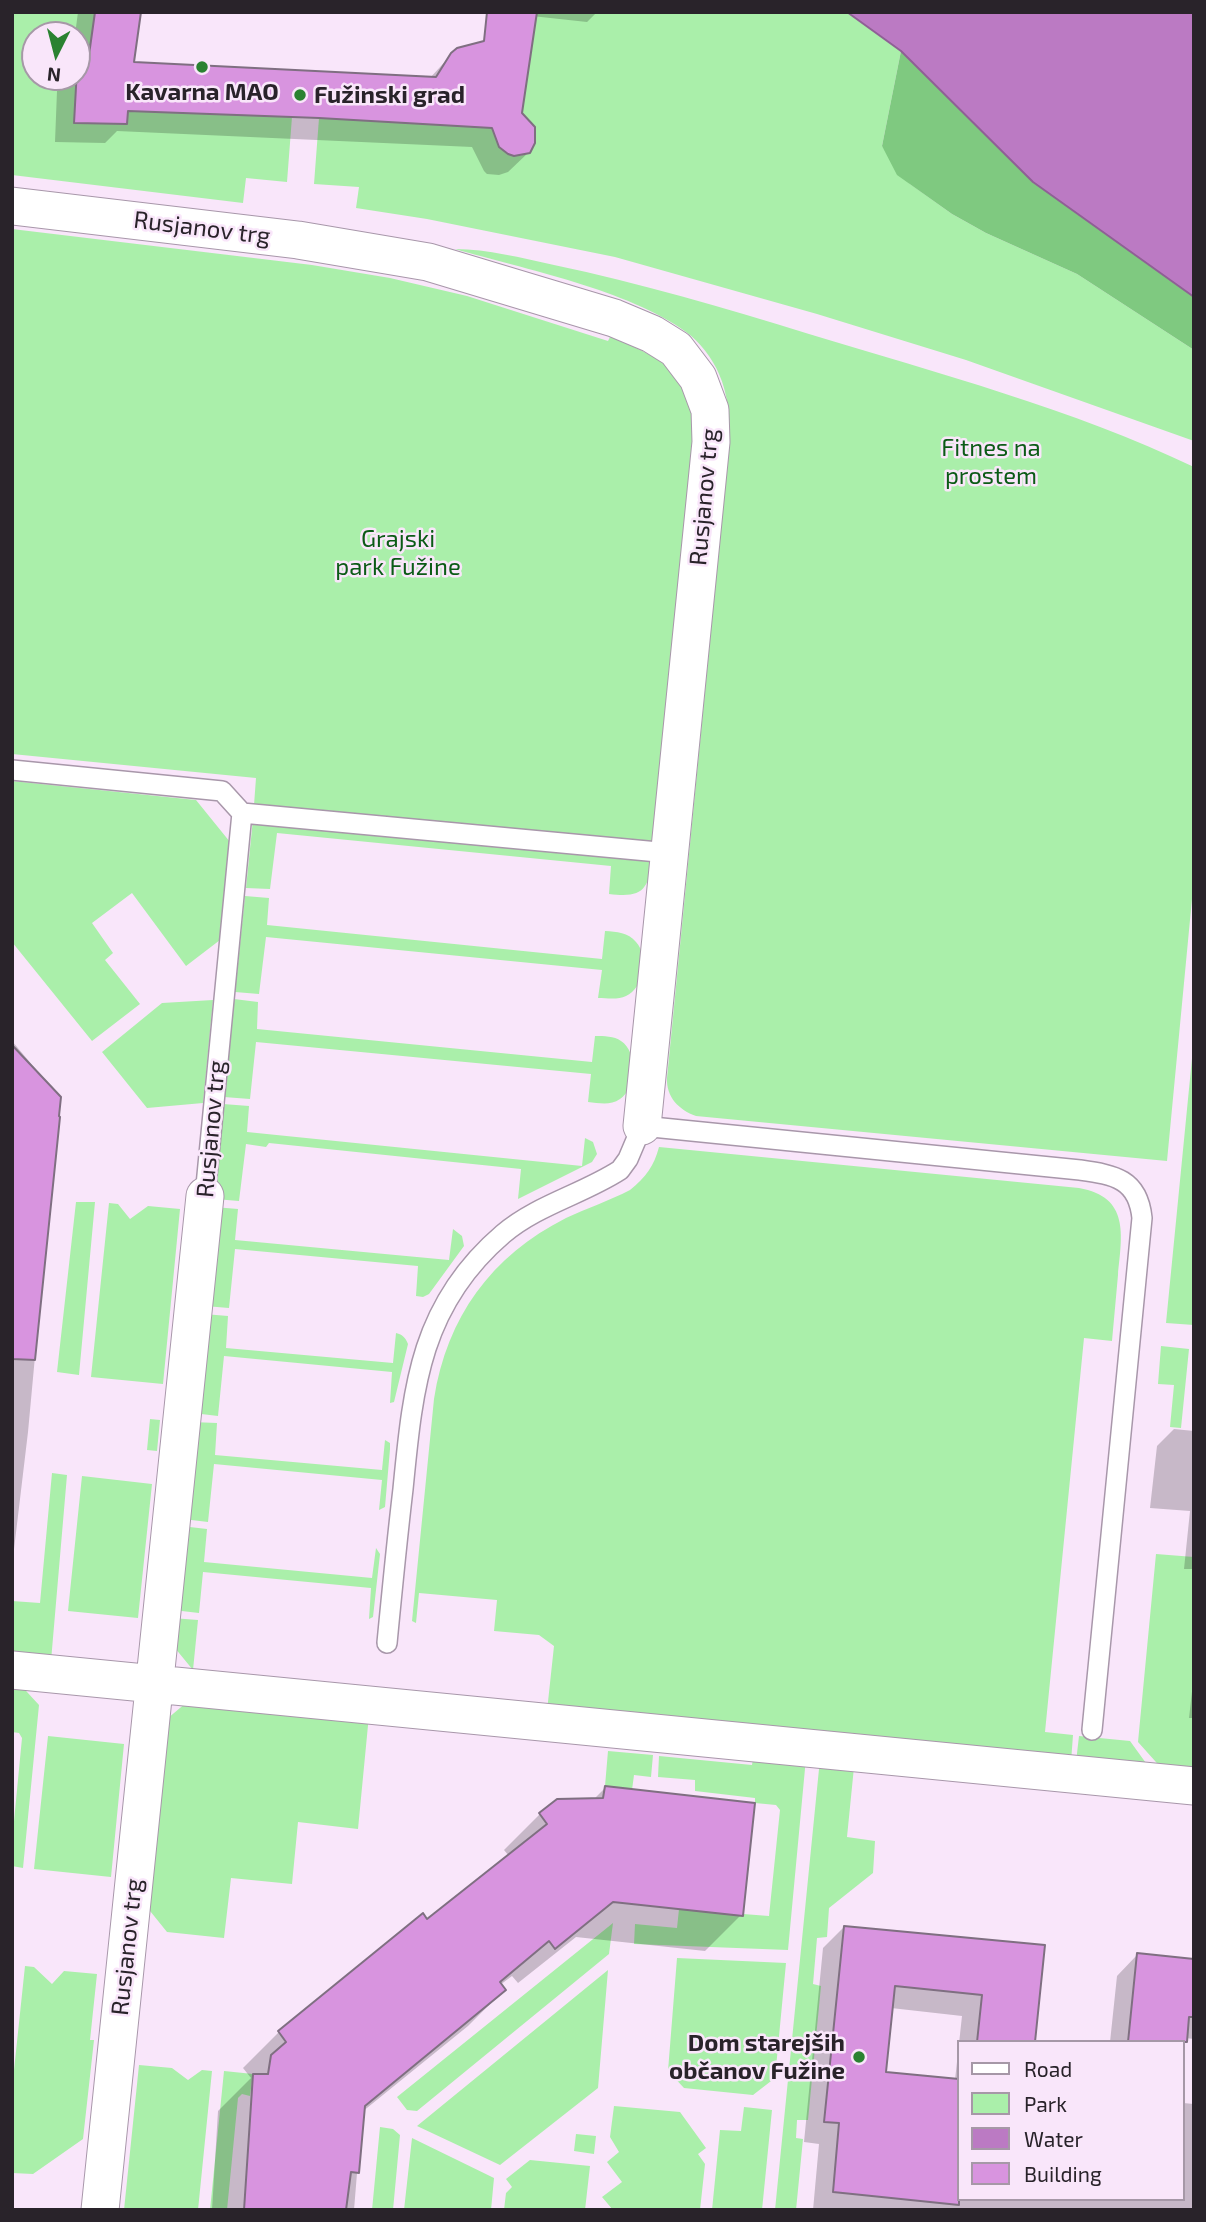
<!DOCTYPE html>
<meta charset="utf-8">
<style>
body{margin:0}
#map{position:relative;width:1206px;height:2222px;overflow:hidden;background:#f9e6fa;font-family:"Exo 2",sans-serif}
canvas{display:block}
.frame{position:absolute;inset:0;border:14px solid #29232a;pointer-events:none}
.legend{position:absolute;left:957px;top:2040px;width:228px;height:161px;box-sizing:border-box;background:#f9e6fa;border:2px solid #a698a7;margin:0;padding:9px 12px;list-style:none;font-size:21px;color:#29232a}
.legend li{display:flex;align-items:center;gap:14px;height:35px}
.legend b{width:35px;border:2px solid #a698a7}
.north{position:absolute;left:21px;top:21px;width:70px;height:70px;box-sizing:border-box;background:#f9e6fa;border:2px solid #a698a7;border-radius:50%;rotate:186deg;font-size:19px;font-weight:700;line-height:28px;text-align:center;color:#29232a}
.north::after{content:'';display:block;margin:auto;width:24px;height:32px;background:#2a8231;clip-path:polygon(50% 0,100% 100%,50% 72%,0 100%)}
</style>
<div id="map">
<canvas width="1206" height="2222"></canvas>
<div class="frame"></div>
<ul class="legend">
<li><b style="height:9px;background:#fff"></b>Road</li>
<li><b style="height:19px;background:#aaefaa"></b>Park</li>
<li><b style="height:19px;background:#bb7ac3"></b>Water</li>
<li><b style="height:19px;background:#d894df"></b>Building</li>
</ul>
<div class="north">N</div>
</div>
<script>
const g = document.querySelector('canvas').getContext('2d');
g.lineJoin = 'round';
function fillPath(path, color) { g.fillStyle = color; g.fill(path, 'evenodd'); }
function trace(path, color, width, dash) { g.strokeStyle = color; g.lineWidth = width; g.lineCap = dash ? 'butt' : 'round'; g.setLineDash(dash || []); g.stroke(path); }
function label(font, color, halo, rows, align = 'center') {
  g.font = font + ' "Exo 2",sans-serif'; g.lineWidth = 5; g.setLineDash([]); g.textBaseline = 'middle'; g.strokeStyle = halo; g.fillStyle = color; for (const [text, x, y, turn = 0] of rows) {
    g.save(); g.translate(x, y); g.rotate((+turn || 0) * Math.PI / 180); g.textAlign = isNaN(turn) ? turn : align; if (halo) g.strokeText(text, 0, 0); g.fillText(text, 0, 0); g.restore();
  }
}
const green = new Path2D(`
 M 12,12 L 95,12 L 87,69 L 77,69 L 77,35 L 35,35 L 35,77 L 76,77 L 74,123 L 126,124 L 128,111 L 292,117 L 287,182 L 246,178 L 243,203 L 12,175 Z
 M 537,12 L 847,12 L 901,51 L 882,146 L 910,184 L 952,214 L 986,233 L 1077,274 L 1194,350 L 1194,441 L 966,360 L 817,314 L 615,257 L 427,219 L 356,208 L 359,187 L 314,184 L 319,118 L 498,128 C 500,148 503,161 527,154 C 543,140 536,127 521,117 Z
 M 12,229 L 312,265 L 390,278 L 467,296 L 608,341 L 610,337 C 666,359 691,373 694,438 L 655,846 L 254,805 L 256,778 L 12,754 Z
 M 455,249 C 488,249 521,258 554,265 C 640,283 725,308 809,334 C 937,373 1073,409 1194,467 L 1194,878 L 1167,1161 L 696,1116 C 679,1110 666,1097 667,1078 L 730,437 C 729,415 728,394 719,374 C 713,359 699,341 686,332 C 629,290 524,269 455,249 Z
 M 12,781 L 196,800 L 230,842 L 220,940 L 186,966 L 132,893 L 92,923 L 113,953 L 105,960 L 140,1004 L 92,1041 L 12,942 Z
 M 253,819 L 654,858 C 647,890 644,898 609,894 L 611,866 L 277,833 L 270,889 L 246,888 Z
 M 245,896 L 269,898 L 267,925 L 602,959 L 605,931 C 617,932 628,932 636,942 C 649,956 644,988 626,996 C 618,1000 607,998 598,998 L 602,970 L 266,937 L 259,994 L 235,992 Z
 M 234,999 L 258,1002 L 257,1029 L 592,1062 L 595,1036 C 604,1036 614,1036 621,1041 C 638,1052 637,1088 620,1099 C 610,1106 599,1103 588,1102 L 591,1074 L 256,1042 L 250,1099 L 224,1097 Z
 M 213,1000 L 203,1103 L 147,1108 L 102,1052 L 162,1003 Z
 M 1194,1038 L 1194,1325 L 1166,1323 Z
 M 223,1104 L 249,1106 L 247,1132 L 582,1166 L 585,1138 L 593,1142 L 597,1154 L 592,1162 L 518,1199 L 521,1169 L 269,1143 L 266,1147 L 246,1144 L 239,1201 L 215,1199 Z
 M 659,1147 L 1079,1188 C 1130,1197 1122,1235 1118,1275 C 1116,1297 1114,1319 1112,1341 L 1084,1338 L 1045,1732 L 1073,1735 L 1071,1762 L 547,1711 L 554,1646 L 539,1635 L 494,1631 L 497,1600 L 419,1593 L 416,1623 L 412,1621 L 434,1399 C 447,1317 491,1256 566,1218 C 587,1208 609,1201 630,1190 C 646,1177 654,1166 659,1147 Z
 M 76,1202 L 95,1202 L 79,1375 L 57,1372 Z
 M 109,1203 L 118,1204 L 130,1219 L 148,1206 L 180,1209 L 163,1384 L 91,1377 Z
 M 214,1207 L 238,1209 L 235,1240 L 449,1260 L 453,1229 L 462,1236 L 464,1246 L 429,1294 L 423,1297 L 416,1296 L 418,1266 L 235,1249 L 229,1308 L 205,1306 Z
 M 204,1314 L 228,1316 L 226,1348 L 393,1363 L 396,1333 C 403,1335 405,1337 408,1344 L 394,1402 L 390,1403 L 392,1372 L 224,1356 L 218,1416 L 193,1413 Z
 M 1161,1346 L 1189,1349 L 1181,1428 L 1170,1427 L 1174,1385 L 1158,1384 Z
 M 150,1419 L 160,1420 L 157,1451 L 147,1450 Z
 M 192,1422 L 217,1423 L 215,1455 L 382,1470 L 385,1440 L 390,1443 L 390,1449 L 385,1507 L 379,1510 L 382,1480 L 214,1464 L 208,1522 L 183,1519 Z
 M 52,1473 L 67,1475 L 51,1661 L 12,1658 L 12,1601 L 40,1603 Z
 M 82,1476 L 152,1484 L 138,1618 L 68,1611 Z
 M 181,1526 L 207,1529 L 204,1562 L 372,1578 L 376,1548 L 380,1554 L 373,1617 L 369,1619 L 371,1588 L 203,1572 L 199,1613 L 173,1610 Z
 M 1156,1554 L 1194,1557 L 1194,1774 L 1164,1771 L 1138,1742 Z
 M 172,1618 L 198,1620 L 193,1670 L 539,1703 L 539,1710 L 193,1670 L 170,1642 Z
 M 12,1679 L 16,1680 L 39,1705 L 23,1868 L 12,1866 L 12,1842 L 22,1738 L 19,1733 L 12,1732 Z
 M 193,1697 L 369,1715 L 358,1829 L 298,1822 L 292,1884 L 231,1878 L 224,1938 L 167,1932 L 142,1901 L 161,1724 Z
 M 48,1736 L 124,1744 L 111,1877 L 34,1869 Z
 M 1079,1736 L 1130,1741 L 1151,1770 L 1076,1762 Z
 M 608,1751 L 653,1755 L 651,1777 L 634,1775 L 632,1790 L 605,1786 Z
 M 754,1752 L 806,1758 L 788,1950 L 634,1944 L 635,1924 L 677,1928 L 679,1909 L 769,1916 L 780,1810 L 776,1805 L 755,1803 L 755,1798 L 695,1791 L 695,1780 L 658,1777 L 659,1756 L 752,1765 Z
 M 820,1759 L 854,1767 L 847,1837 L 875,1841 L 873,1873 L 829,1908 L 827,1937 L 817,1938 L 813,1984 L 821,1986 L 808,2120 L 797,2120 L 796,2138 L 803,2139 L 796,2210 L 775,2210 Z
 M 613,1923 L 609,1954 L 417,2111 L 407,2110 L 397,2097 Z
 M 677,1958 L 786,1963 L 775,2078 L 753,2095 L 684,2088 L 668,2071 Z
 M 25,1966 L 34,1967 L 52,1984 L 64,1971 L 97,1974 L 90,2040 L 94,2040 L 83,2139 L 33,2174 L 12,2173 L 12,2089 Z
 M 608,1970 L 598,2088 L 500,2165 L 417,2126 Z
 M 139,2065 L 172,2068 L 188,2080 L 202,2070 L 212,2071 L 198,2210 L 124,2210 Z
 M 224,2071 L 253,2074 L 250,2096 L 242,2094 L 238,2098 L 227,2210 L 210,2210 Z
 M 614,2106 L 680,2112 L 706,2148 L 698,2154 L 705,2164 L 700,2210 L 613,2210 L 602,2197 L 622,2182 L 607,2162 L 619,2152 L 610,2137 Z
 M 744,2107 L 772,2110 L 762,2210 L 712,2210 L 720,2130 L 741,2131 Z
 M 380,2127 L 393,2129 L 400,2135 L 393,2210 L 372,2210 Z
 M 576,2134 L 596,2136 L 594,2154 L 574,2151 Z
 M 412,2138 L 494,2178 L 491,2210 L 404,2210 Z
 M 530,2160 L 590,2166 L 585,2210 L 504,2210 L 506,2193 L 512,2187 L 506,2179 Z`);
const forest = new Path2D(`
 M 901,51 L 1033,182 L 1194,297 L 1194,350 L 1077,274 L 986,233 L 952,214 L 897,175 L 882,146 Z`);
const water = new Path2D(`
 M 847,12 L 1194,12 L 1194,297 L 1033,182 L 901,51 Z`);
const shadow = new Path2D(`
 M 78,12 L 140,12 L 132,63 L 429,79 L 452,54 L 520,114 L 529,152 L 508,172 L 499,175 L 487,174 L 484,171 L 472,147 L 117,131 L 105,143 L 55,142 L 57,91 L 69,77 L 77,77 L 77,35 L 75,35 Z
 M 495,12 L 597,12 L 587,22 Z
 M 12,1041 L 59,1097 L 28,1432 L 12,1566 Z
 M 1174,1429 L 1194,1431 L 1194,1569 L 1184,1569 L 1190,1511 L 1150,1508 L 1157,1446 Z
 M 1194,1674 L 1194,1718 L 1189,1718 Z
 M 605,1788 L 741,1915 L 705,1951 L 576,1937 L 518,1983 L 512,1976 L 500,1985 L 504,1990 L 468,2026 L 362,2112 L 354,2210 L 212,2210 L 218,2111 L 251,2078 L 243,2068 L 279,2032 L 427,1922 L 509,1856 L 504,1850 L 540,1814 L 593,1800 Z
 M 844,1927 L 1043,1947 L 1033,2042 L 959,2042 L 959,2199 L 1183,2199 L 1183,2103 L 1194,2104 L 1194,2210 L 813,2210 L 819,2144 L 804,2142 L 823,1948 ZM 891,2008 L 962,2016 L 955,2080 L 885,2073 Z
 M 1137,1955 L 1194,1960 L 1194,2039 L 1185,2038 L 1183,2059 L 1183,2042 L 1110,2042 L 1117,1976 Z`);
const building = new Path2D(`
 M 95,12 L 141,12 L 134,62 L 436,77 L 451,53 L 457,48 L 484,41 L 487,12 L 537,12 L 522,113 L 535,127 L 535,143 L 530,153 L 514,156 L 508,154 L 499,147 L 492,128 L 319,118 L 128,111 L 127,124 L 74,123 L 77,69 L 87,69 Z
 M 12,1045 L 61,1097 L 59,1116 L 60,1117 L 35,1360 L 12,1359 Z
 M 605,1786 L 755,1803 L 743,1916 L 613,1902 L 555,1949 L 549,1941 L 500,1982 L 506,1990 L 365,2106 L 359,2173 L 351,2172 L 346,2210 L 244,2210 L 253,2074 L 268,2074 L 271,2055 L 286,2042 L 278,2031 L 423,1913 L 427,1919 L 547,1824 L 539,1813 L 557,1799 L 603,1798 Z
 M 844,1926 L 1045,1945 L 1035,2042 L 977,2042 L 982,1995 L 895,1986 L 886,2072 L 959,2079 L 959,2205 L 833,2192 L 839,2123 L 824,2122 Z
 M 1137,1953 L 1194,1959 L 1194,2017 L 1189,2017 L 1187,2042 L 1128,2042 Z`);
const lane = new Path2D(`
 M 12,770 L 222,791 L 242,813 L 205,1196
 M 242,813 L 669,853
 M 387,1643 C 392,1591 397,1540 403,1489 C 413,1387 420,1305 503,1234 C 537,1205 583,1194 620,1170 L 628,1159 L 642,1126 L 1080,1170 C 1115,1175 1138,1179 1142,1218 L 1092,1730`);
const street = new Path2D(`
 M 12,206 L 298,240 L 428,262 L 614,318 L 652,334 L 676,349 L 698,378 L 710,410 L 711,442 L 642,1126
 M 12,1670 L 1194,1786
 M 100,2210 L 205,1196`);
const markers = [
 [202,67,7,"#2a8231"],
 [300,95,7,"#2a8231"],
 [859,2057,7,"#2a8231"]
];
const poiNames = [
 ["Kavarna MAO",202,92],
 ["Fužinski grad",314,95,"left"],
 ["Dom starejših",845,2043,"right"],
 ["občanov Fužine",845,2071,"right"]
];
const streetNames = [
 ["Rusjanov trg",202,228,7],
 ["Rusjanov trg",704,497,-85],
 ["Rusjanov trg",211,1129,-85],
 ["Rusjanov trg",127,1947,-84]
];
const parkNames = [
 ["Fitnes na",991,448],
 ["prostem",991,476],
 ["Grajski",398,539],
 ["park Fužine",398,567]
];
fillPath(green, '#aaefaa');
fillPath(forest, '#7fc980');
fillPath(water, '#bb7ac3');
trace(water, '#8f6095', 2);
fillPath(shadow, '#0003');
fillPath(building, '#d894df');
trace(building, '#7f6f81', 2);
trace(lane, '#a897aa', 22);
trace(street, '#a897aa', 39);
trace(lane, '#fff', 19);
trace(street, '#fff', 37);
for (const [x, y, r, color] of markers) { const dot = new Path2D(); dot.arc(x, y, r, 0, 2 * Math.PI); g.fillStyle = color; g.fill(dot); trace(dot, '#f9e6fa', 2.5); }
label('bold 24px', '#29232a', '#f9e6fa', poiNames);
label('24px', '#29232a', '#f9e6fa', streetNames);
label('24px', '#0b5b16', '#f9e6fa', parkNames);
</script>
